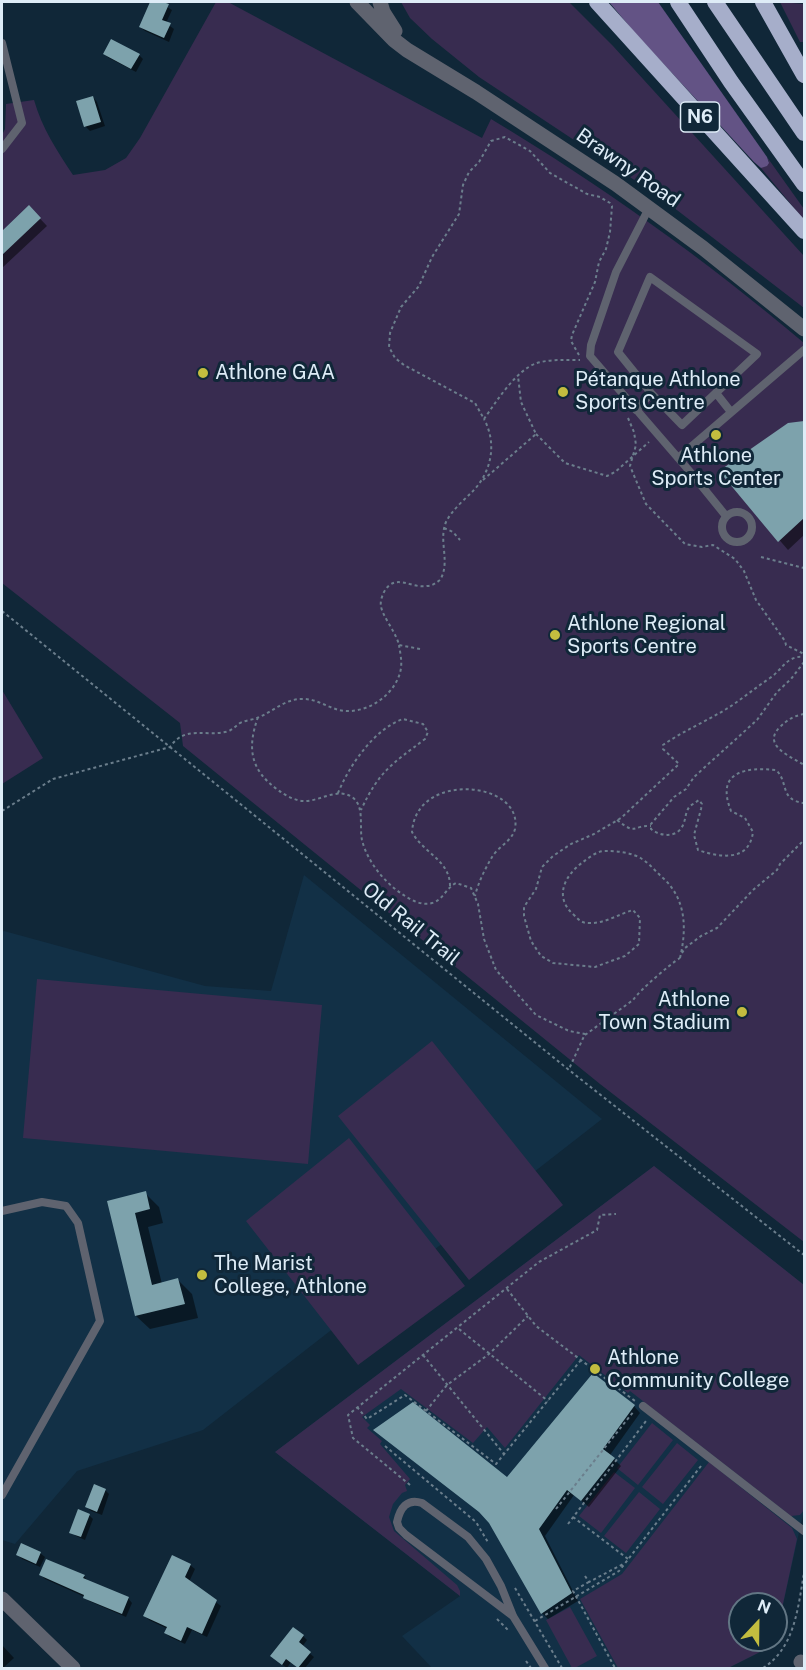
<!DOCTYPE html>
<meta charset="utf-8">
<style>
body{margin:0}
#map{position:relative;width:806px;height:1670px;overflow:hidden;background:#102738;font-family:"Public Sans",sans-serif}
canvas{display:block}
.frame{position:absolute;inset:0;border:3px solid #deecf7;pointer-events:none}
.north{position:absolute;left:728px;top:1592px;width:60px;height:60px;box-sizing:border-box;background:#102738;border:2px solid #627684;border-radius:50%;rotate:22deg;font-size:16px;font-weight:700;line-height:24px;text-align:center;color:#deecf7}
.north::after{content:'';display:block;margin:auto;width:21px;height:27px;background:#c3bd3f;clip-path:polygon(50% 0,100% 100%,50% 72%,0 100%)}
</style>
<div id="map">
<canvas width="806" height="1670"></canvas>
<div class="frame"></div>
<div class="north">N</div>
</div>
<script>
const g = document.querySelector('canvas').getContext('2d');
g.lineJoin = 'round';
function fillPath(path, color) { g.fillStyle = color; g.fill(path, 'evenodd'); }
function trace(path, color, width, dash) { g.strokeStyle = color; g.lineWidth = width; g.lineCap = dash ? 'butt' : 'round'; g.setLineDash(dash || []); g.stroke(path); }
function label(font, color, halo, rows, align = 'center') {
  g.font = font + ' "Public Sans",sans-serif'; g.lineWidth = 6; g.setLineDash([]); g.textBaseline = 'middle'; g.strokeStyle = halo; g.fillStyle = color; for (const [text, x, y, turn = 0] of rows) {
    g.save(); g.translate(x, y); g.rotate((+turn || 0) * Math.PI / 180); g.textAlign = isNaN(turn) ? turn : align; if (halo) g.strokeText(text, 0, 0); g.fillText(text, 0, 0); g.restore();
  }
}
const built = new Path2D(`
 M 304,875 L 602,1119 L 203,1430 L 77,1471 L 15,1544 L 2,1540 L 2,932 L 4,931 L 205,986 L 271,991 Z
 M 654,1166 L 804,1285 L 804,1510 L 778,1627 L 776,1630 L 776,1604 L 740,1604 L 740,1640 L 771,1640 L 768,1645 L 760,1652 L 728,1668 L 432,1668 L 402,1636 L 460,1596 L 275,1452 Z`);
const green = new Path2D(`
 M 216,2 L 228,2 L 482,138 L 491,119 C 601,185 706,260 804,343 L 804,1242 L 600,1084 L 183,746 L 180,723 L 2,583 L 2,135 L 5,129 L 6,104 L 34,100 C 42,128 57,151 73,175 L 105,170 L 126,158 L 140,138 Z
 M 401,2 L 569,2 L 613,46 L 804,256 L 804,308 L 660,197 L 479,77 L 432,39 L 410,18 Z
 M 780,2 L 804,4 L 804,42 L 800,42 Z
 M 767,157 L 804,209 L 804,220 L 761,168 L 769,162 Z
 M 2,690 L 43,758 L 2,784 Z
 M 37,979 L 322,1005 L 308,1164 L 23,1138 Z
 M 432,1041 L 563,1205 L 469,1280 L 338,1116 Z
 M 349,1138 L 465,1286 L 358,1365 L 246,1221 Z
 M 654,1166 L 804,1285 L 804,1510 L 800,1515 L 791,1516 L 630,1391 L 628,1393 L 579,1355 L 505,1448 L 487,1427 L 473,1443 L 401,1389 L 362,1417 L 370,1425 L 367,1428 L 382,1441 L 380,1444 L 410,1479 L 405,1485 L 407,1491 L 402,1493 L 393,1504 L 389,1517 L 394,1531 L 457,1585 L 460,1591 L 460,1596 L 275,1452 Z
 M 652,1423 L 673,1440 L 638,1485 L 617,1468 Z
 M 677,1443 L 698,1460 L 663,1504 L 642,1487 Z
 M 709,1462 L 792,1528 L 797,1539 L 778,1627 L 776,1630 L 776,1604 L 740,1604 L 740,1640 L 771,1640 L 768,1645 L 760,1652 L 728,1668 L 618,1668 L 580,1599 L 622,1574 Z
 M 614,1472 L 635,1488 L 601,1533 L 579,1516 Z
 M 639,1492 L 660,1509 L 626,1553 L 604,1536 Z
 M 570,1607 L 597,1656 L 575,1668 L 572,1668 L 546,1620 Z`);
const forest = new Path2D(`
 M 609,2 L 658,2 L 767,157 L 769,163 L 767,166 L 761,168 L 754,162 L 635,33 Z`);
const shadow = new Path2D(`
 M 152,2 L 159,2 L 172,10 L 166,23 L 174,29 L 169,42 L 145,31 L 140,27 Z
 M 104,54 L 139,55 L 143,59 L 136,72 L 109,58 Z
 M 93,97 L 97,102 L 105,126 L 90,131 L 85,126 Z
 M 29,207 L 47,226 L 2,268 L 2,233 Z
 M 804,423 L 804,535 L 788,550 L 721,472 L 788,424 Z
 M 145,1193 L 159,1207 L 163,1223 L 148,1227 L 162,1284 L 178,1280 L 192,1294 L 198,1318 L 150,1329 L 136,1316 L 108,1202 Z
 M 634,1406 L 640,1413 L 610,1455 L 621,1466 L 589,1507 L 574,1495 L 545,1536 L 578,1601 L 548,1619 L 542,1613 L 507,1479 Z
 M 105,1490 L 109,1494 L 102,1515 L 91,1511 L 87,1507 Z
 M 89,1515 L 93,1519 L 85,1540 L 76,1536 L 71,1532 Z
 M 40,1553 L 45,1557 L 40,1567 L 22,1559 L 18,1555 Z
 M 190,1565 L 195,1569 L 189,1582 L 221,1606 L 207,1637 L 192,1630 L 185,1644 L 170,1637 L 166,1633 L 168,1629 L 149,1620 L 145,1616 Z
 M 41,1575 L 84,1576 L 88,1581 L 128,1598 L 132,1603 L 126,1617 L 89,1601 L 85,1597 L 45,1579 Z
 M 303,1636 L 307,1640 L 302,1647 L 314,1657 L 305,1668 L 298,1668 L 291,1662 L 287,1668 L 276,1660 Z
 M 2,1645 L 14,1658 L 3,1668 L 2,1668 Z`);
const building = new Path2D(`
 M 150,2 L 163,2 L 169,4 L 162,20 L 171,23 L 164,38 L 139,27 Z
 M 111,39 L 140,54 L 131,69 L 103,54 Z
 M 93,96 L 101,122 L 84,127 L 76,101 Z
 M 29,205 L 41,218 L 2,255 L 2,231 Z
 M 804,421 L 804,518 L 778,542 L 719,471 L 788,423 Z
 M 146,1191 L 150,1209 L 135,1213 L 152,1285 L 178,1278 L 185,1304 L 135,1316 L 107,1201 Z
 M 593,1373 L 635,1405 L 603,1449 L 615,1458 L 581,1501 L 567,1490 L 539,1529 L 572,1593 L 541,1614 L 489,1523 L 479,1512 L 373,1430 L 413,1402 L 507,1477 Z
 M 94,1484 L 106,1489 L 97,1512 L 85,1507 Z
 M 78,1509 L 90,1514 L 81,1537 L 69,1533 Z
 M 21,1543 L 41,1552 L 36,1564 L 16,1555 Z
 M 172,1555 L 191,1564 L 185,1577 L 217,1600 L 202,1634 L 187,1627 L 181,1641 L 164,1633 L 167,1627 L 143,1616 Z
 M 46,1559 L 85,1575 L 83,1578 L 129,1597 L 122,1614 L 83,1598 L 84,1595 L 39,1575 Z
 M 293,1627 L 304,1635 L 299,1642 L 311,1652 L 298,1668 L 286,1659 L 282,1665 L 270,1656 Z`);
const path = new Path2D(`
 M 579,355 L 571,341 L 572,335 L 595,282 L 599,262 L 606,249 L 610,232 L 612,206 L 610,203 L 600,197 L 587,194 L 550,173 L 530,151 L 505,137 L 491,141 L 479,162 L 469,172 L 463,185 L 459,214 L 432,257 L 419,286 L 401,307 L 390,333 L 389,347 L 395,358 L 404,365 L 475,403 L 484,419 C 496,402 516,370 537,363 C 551,359 565,360 580,360
 M 628,418 L 634,432 L 636,445 L 630,466 L 646,504 L 685,544 L 702,547 L 713,545 L 735,559 L 744,571 L 756,600 L 785,641 L 786,645 L 804,654
 M 536,434 L 565,463 L 607,476 L 615,472 L 649,442
 M 483,480 L 536,434 L 521,402 L 518,376
 M 444,528 L 453,532 L 460,540
 M 761,557 L 804,568
 M 2,611 L 569,1070 L 804,1255
 M 420,649 L 399,645 C 396,632 382,616 381,606 C 380,602 382,596 384,592 C 395,572 411,589 427,586 C 432,586 436,583 440,580 C 451,562 438,541 446,522 C 452,510 464,500 473,491 C 492,471 497,443 484,419
 M 804,662 L 791,679 L 777,692 L 757,720 L 694,777 L 686,789 L 674,797 L 651,824 L 651,829 C 659,836 677,839 683,825 C 686,819 685,812 690,806 L 699,800 L 702,804 L 701,809 L 694,835 L 698,850 C 719,857 749,863 753,832 L 745,818 L 731,811 C 715,771 746,767 776,770 C 789,782 779,800 804,803
 M 804,714 C 793,716 787,720 779,728 C 762,746 792,757 804,765
 M 258,717 C 247,748 250,770 278,790 C 285,795 293,800 303,801 C 319,802 337,787 352,797 C 365,806 359,826 362,840 C 367,861 384,882 402,894 C 411,900 421,906 432,903 C 443,900 446,888 456,883 L 471,888 L 478,904 L 484,939 L 496,970 L 536,1015 L 569,1031 L 585,1034 L 569,1069
 M 338,793 C 349,766 374,729 403,719 L 423,724 L 428,732 L 425,739 C 392,764 379,771 361,810
 M 2,811 L 53,779 L 170,747 C 186,724 206,738 229,731 C 233,729 236,726 240,723 C 246,720 252,720 257,718 C 273,712 285,698 304,699 C 316,699 327,707 339,710 C 365,716 397,695 401,668 C 402,660 400,652 399,645
 M 617,820 C 637,836 632,825 651,826
 M 450,886 C 450,860 423,853 412,832 C 416,770 524,781 515,829 C 512,841 498,847 492,857 C 485,869 478,883 475,896
 M 682,953 L 685,948 L 701,936 L 717,928 L 753,890 L 777,870 L 780,864 L 804,840
 M 680,958 C 687,928 686,899 663,878 C 656,872 650,864 642,859 C 633,853 618,851 607,851 C 598,850 590,857 583,862 C 565,875 553,897 574,915 C 579,920 581,923 589,923 C 604,924 619,914 633,910 L 640,918 L 639,944 L 625,956 L 595,967 L 553,963 L 541,956 L 531,941 L 524,916 L 524,907 L 536,889 L 542,867 L 553,856 L 571,844 L 594,834 L 621,818 L 679,764 L 663,749 L 663,745 C 683,731 707,721 728,708 C 742,699 755,688 770,678 C 782,670 787,655 804,657 L 804,661
 M 585,1035 L 633,1000 C 640,990 669,965 680,958
 M 507,1289 L 536,1326 L 635,1401
 M 459,1329 L 548,1401
 M 423,1355 L 504,1454
 M 357,1407 L 367,1419 L 405,1395 L 496,1464 L 581,1360
 M 426,1411 L 447,1385 L 489,1354 L 528,1316
 M 385,1446 L 476,1522 L 489,1544
 M 410,1485 L 353,1438 L 348,1415 L 539,1262 L 597,1230 L 600,1215 L 616,1214
 M 556,1509 L 634,1411
 M 573,1517 L 628,1559
 M 568,1524 L 646,1421
 M 585,1576 L 589,1582 L 625,1563
 M 589,1582 L 573,1591 L 615,1668
 M 515,1588 L 562,1668
 M 497,1619 L 508,1630
 M 535,1621 L 619,1571 L 701,1466
 M 526,1661 L 531,1668
 M 763,1668 C 795,1648 798,1607 804,1573`);
const service = new Path2D(`
 M 2,43 L 22,123 L 2,149
 M 649,208 L 616,272 L 591,345 L 590,356 L 692,474 L 726,516
 M 716,393 L 731,412
 M 636,410 L 651,393 L 618,352 L 650,277 L 757,354 L 682,425 L 651,393
 M 678,458 L 804,350
 M722 527a15 15 0 1 1 30 0a15 15 0 1 1-30 0Z
 M 2,1211 L 42,1202 L 66,1206 L 78,1223 L 100,1321 L 2,1495
 M 643,1406 L 804,1531
 M 513,1616 L 406,1535 L 399,1528 L 397,1522 C 400,1508 407,1498 422,1503 L 468,1537 L 486,1559 L 501,1586 L 513,1616 L 545,1668`);
const minor = new Path2D(`
 M 357,2 L 394,40 L 407,50 L 476,92 L 616,184 L 703,248 L 804,329
 M 380,2 L 383,12 L 395,31
 M 801,1662 L 804,1663`);
const tertiary = new Path2D(`
 M 2,1599 L 73,1668`);
const trunk = new Path2D(`
 M 597,2 L 804,231
 M 678,2 L 731,82 L 804,184
 M 715,2 L 804,133
 M 763,2 L 804,75`);
const markers = [
 [203,373,6,"#c3bd3f"],
 [563,392,6,"#c3bd3f"],
 [716,435,6,"#c3bd3f"],
 [555,635,6,"#c3bd3f"],
 [742,1012,6,"#c3bd3f"],
 [202,1275,6,"#c3bd3f"],
 [595,1369,6,"#c3bd3f"]
];
const shields = [
 [700,117,39]
];
const shieldNames = [
 ["N6",700,117]
];
const streetNames = [
 ["Brawny Road",628,168,35],
 ["Old Rail Trail",411,924,39]
];
const poiNames = [
 ["Athlone GAA",215,373],
 ["Pétanque Athlone",575,380],
 ["Sports Centre",575,403],
 ["Athlone",716,456,"center"],
 ["Sports Center",716,479,"center"],
 ["Athlone Regional",567,624],
 ["Sports Centre",567,647],
 ["Athlone",730,1000,"right"],
 ["Town Stadium",730,1023,"right"],
 ["The Marist",214,1264],
 ["College, Athlone",214,1287],
 ["Athlone",607,1358],
 ["Community College",607,1381]
];
fillPath(built, '#123046');
fillPath(green, '#382c50');
fillPath(forest, '#635385');
fillPath(shadow, '#0007');
fillPath(building, '#7da2ac');
trace(path, '#6b7e8c', 2, [3, 3]);
trace(service, '#5f636f', 8);
trace(minor, '#5f636f', 15);
trace(tertiary, '#5f636f', 15);
trace(trunk, '#a6aeca', 16);
for (const [x, y, r, color] of markers) { const dot = new Path2D(); dot.arc(x, y, r, 0, 2 * Math.PI); g.fillStyle = color; g.fill(dot); trace(dot, '#102738', 2); }
for (const [x, y, w] of shields) { const box = new Path2D(); box.roundRect(x - w / 2, y - 15, w, 30, 4.5); g.fillStyle = '#102738'; g.fill(box); trace(box, '#deecf7', 1.5); }
label('bold 18px', '#deecf7', null, shieldNames);
label('20px', '#deecf7', '#102738', streetNames);
label('20px', '#deecf7', '#102738', poiNames, 'left');
</script>
